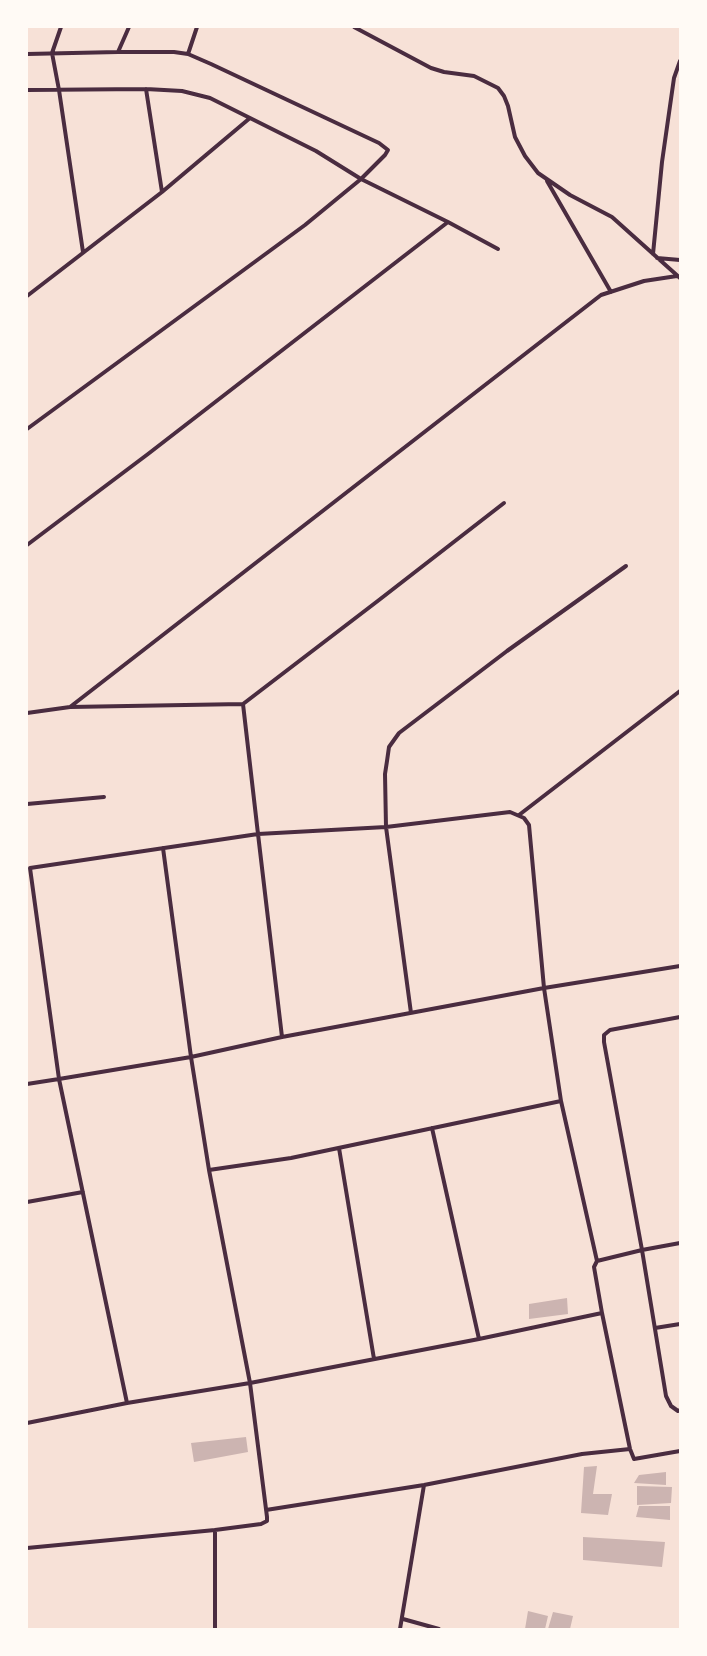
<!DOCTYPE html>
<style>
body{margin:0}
#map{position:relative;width:707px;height:1656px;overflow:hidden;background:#f7e1d7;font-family:Signika,sans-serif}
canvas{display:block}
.frame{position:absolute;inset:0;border:28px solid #fffaf5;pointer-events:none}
</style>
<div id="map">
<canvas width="707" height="1656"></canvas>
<div class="frame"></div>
</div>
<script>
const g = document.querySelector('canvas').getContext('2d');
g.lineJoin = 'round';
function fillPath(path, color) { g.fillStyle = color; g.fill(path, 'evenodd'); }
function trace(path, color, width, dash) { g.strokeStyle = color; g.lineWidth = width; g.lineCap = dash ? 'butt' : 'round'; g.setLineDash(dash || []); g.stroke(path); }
const building = new Path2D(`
 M 567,1298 L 568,1314 L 529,1319 L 529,1304 Z
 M 246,1437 L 248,1452 L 194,1462 L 191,1443 Z
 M 597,1466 L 593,1494 L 612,1494 L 608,1515 L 581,1513 L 584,1467 Z
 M 666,1472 L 666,1485 L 634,1483 L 639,1475 Z
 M 637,1486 L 672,1487 L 671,1503 L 637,1505 Z
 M 639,1506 L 670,1506 L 670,1520 L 636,1517 Z
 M 583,1537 L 665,1542 L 662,1567 L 583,1560 Z
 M 528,1611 L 548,1616 L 545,1629 L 525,1629 Z
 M 553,1612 L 573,1616 L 570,1629 L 548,1629 Z`);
const minor = new Path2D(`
 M 61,27 L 52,53 L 59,90 L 83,252
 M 354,27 L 431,68 L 444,72 L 474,76 L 498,88 L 504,96 L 508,106 L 515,137 L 525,156 L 538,173 L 570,195 L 612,217 L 680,278
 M 118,52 L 129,27
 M 27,54 L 118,52 L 174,52 L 188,54 L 211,64 L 379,143 L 388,150 L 385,155 L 361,179 L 316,151 L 250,118 L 162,192 L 27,296
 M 188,54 L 197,27
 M 146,89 L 162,192
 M 27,90 L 146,89 L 182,91 L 210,98 L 250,118
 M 547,181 L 611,292
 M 653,254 L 662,162 L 674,78 L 680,61
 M 657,258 L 680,260
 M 27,429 L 305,225 L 361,179 L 448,222 L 498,249
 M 27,545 L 148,454 L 448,222
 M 243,704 L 379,600 L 504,503
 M 27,713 L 70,707 L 601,295 L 644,281 L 677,276
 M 27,804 L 104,797
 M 519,815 L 680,691
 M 163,848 L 191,1057 L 209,1170 L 250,1383 L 267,1517 L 267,1521 L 261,1524 L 215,1530 L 215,1629
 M 411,1013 L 386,827 L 385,774 L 387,761 L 389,747 L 399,733 L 507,651 L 626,566
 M 282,1037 L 258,834 L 386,827 L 510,812 L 524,818 L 529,825 L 544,988 L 561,1101 L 597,1261
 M 27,1084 L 59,1079 L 30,868 L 258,834 L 243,704 L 70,707
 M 432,1128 L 479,1339
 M 339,1148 L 374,1359
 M 209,1170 L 291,1158 L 561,1101
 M 27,1202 L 83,1192
 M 680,1243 L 642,1250 L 666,1396 L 671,1406 L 678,1411 L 680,1410
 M 602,1313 L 630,1449 L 634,1459 L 680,1451
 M 655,1328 L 680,1324
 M 127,1403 L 59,1079 L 191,1057 L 282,1037 L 544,988 L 680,966
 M 27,1423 L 127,1403 L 250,1383 L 479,1339 L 602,1313 L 594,1267 L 597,1261 L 642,1250 L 604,1042 L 604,1035 L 610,1030 L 680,1017
 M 266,1510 L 424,1485 L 582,1454 L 630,1449
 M 27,1548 L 215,1530
 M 403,1619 L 439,1629
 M 400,1629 L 424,1485`);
fillPath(building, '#ccb4b1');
trace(minor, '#4a2c40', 4);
</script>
